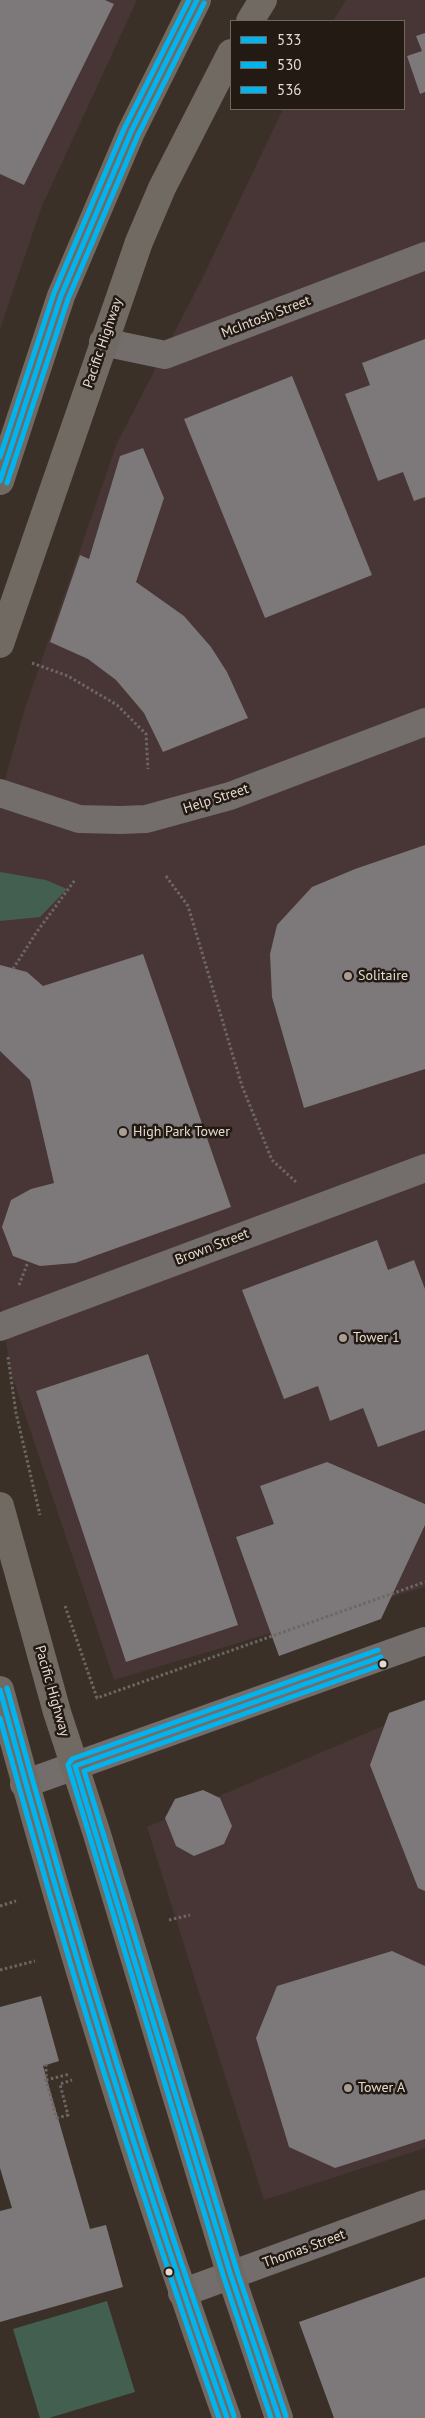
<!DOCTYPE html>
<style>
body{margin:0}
#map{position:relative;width:425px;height:2418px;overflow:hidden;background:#3a3027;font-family:"PT Sans",sans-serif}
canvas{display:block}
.legend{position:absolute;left:230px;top:20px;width:175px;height:90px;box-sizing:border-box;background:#221a13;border:1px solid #70675e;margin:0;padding:6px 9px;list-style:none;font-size:15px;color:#e5dacf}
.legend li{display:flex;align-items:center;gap:10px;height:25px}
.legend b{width:25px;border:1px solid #70675e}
</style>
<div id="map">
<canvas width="425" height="2418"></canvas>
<ul class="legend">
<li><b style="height:6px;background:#00b5ef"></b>533</li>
<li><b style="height:6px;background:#00b5ef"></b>530</li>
<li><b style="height:6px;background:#00b5ef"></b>536</li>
</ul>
</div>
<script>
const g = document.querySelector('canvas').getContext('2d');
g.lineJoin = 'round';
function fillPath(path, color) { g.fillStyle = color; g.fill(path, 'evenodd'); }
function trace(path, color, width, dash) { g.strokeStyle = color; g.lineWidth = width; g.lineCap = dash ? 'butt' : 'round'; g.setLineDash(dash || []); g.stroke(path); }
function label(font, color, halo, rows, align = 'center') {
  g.font = font + ' "PT Sans",sans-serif'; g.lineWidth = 5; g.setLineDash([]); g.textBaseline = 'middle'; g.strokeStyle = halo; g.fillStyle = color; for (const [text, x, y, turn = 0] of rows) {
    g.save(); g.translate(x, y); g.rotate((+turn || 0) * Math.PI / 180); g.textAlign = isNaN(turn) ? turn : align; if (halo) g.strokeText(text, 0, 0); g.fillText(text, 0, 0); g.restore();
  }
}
const commercial = new Path2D(`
 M 0,0 L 137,0 L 42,206 L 0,329 Z
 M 346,0 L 425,0 L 425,1587 L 114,1680 L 11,1373 L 0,1306 L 0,797 L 25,708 L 117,443 L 202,279 L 283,109 L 404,109 L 404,21 L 333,21 Z
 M 425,1708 L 425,2148 L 264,2200 L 147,1827 Z`);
const green = new Path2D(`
 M 0,872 L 46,880 L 67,889 L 40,917 L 0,921 Z
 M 107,2301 L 135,2392 L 49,2418 L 40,2418 L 13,2329 Z`);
const building = new Path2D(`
 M 0,0 L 105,0 L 114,4 L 24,185 L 0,174 Z
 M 425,33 L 425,92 L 420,94 L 407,56 L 422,51 L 416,36 Z
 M 425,339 L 425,497 L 414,501 L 403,472 L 378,481 L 345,394 L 370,385 L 362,363 Z
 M 292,376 L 372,575 L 265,618 L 184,419 Z
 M 143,448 L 164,498 L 136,582 L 184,616 L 211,647 L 227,672 L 248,718 L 163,752 L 144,713 L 116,680 L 88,659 L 50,642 L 80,555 L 89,559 L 120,456 Z
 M 425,845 L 425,1069 L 304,1108 L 272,997 L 270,954 L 277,925 L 312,887 L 355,869 Z
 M 143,954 L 231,1207 L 75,1263 L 40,1266 L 13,1256 L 2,1227 L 11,1200 L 31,1189 L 54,1183 L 30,1080 L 0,1051 L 0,965 L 27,972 L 43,986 Z
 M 377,1240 L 388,1270 L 414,1260 L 425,1289 L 425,1430 L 378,1447 L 363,1408 L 330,1421 L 318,1386 L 284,1399 L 242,1290 Z
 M 148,1354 L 238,1625 L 126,1662 L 36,1391 Z
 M 327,1462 L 425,1504 L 425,1525 L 381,1619 L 279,1656 L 236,1537 L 274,1524 L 260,1486 Z
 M 425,1700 L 425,1891 L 418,1888 L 370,1765 L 389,1713 Z
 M 203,1790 L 220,1798 L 232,1826 L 224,1844 L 194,1856 L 176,1846 L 165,1818 L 175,1799 Z
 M 392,1951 L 425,1966 L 425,2139 L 335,2168 L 289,2147 L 256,2038 L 277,1986 Z
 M 41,1996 L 59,2061 L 43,2066 L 90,2229 L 106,2225 L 123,2287 L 0,2322 L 0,2211 L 12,2208 L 0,2168 L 0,2007 Z
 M 425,2277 L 425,2418 L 334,2418 L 299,2322 Z`);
const path = new Path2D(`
 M 32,663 L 68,676 L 117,705 L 146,734 L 148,769
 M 166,876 L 188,906 L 242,1086 L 272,1160 L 296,1182
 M 13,969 L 36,933 L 75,880
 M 19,1285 L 28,1262
 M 8,1357 L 16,1413 L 40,1515
 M 65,1606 L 97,1698 L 425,1582
 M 0,1906 L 16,1901
 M 169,1920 L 190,1915
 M 0,1970 L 35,1961
 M 46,2064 L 46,2080 L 57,2118 L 68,2115 L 60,2084 L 72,2080
 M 46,2080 L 70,2074`);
const street = new Path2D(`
 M 103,342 L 165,355 L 425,256
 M 0,793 L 79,819 L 120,820 L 146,819 L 230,796 L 425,722
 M 0,1327 L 425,1168
 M 24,1784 L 425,1641
 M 182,2293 L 425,2204`);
const highway = new Path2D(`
 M 250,21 L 263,0
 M 0,481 L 61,296 L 131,132 L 197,0
 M 0,644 L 139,242 L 162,188 L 231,53
 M 0,1506 L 57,1712 L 96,1831 L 231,2276 L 279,2418
 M 0,1690 C 66,1936 141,2179 227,2418`);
const bus1 = new Path2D(`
 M 0,481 L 61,296 L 131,132 L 197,0
 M 0,1690 C 67,1936 142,2178 227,2418
 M 279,2418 L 231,2276 L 75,1766 L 381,1657`);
const bus2 = new Path2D(`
 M 7,483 L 68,299 L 138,135 L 204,3
 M 0,1718 C 64,1954 138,2187 219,2418
 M 286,2416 L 238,2274 L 84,1771 L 384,1664`);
const bus3 = new Path2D(`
 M 0,457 L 54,293 L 124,129 L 189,0
 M 7,1688 C 74,1933 149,2176 234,2416
 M 271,2418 L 224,2278 L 68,1765 L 72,1759 L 378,1650`);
const markers = [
 [348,976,5,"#a99e94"],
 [123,1132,5,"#a99e94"],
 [343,1338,5,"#a99e94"],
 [383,1664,4.5,"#e5dacf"],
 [348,2088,5,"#a99e94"],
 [169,2272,4.5,"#e5dacf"]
];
const streetNames = [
 ["McIntosh Street",266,317,-21],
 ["Pacific Highway",103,343,-71],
 ["Help Street",216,799,-18],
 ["Brown Street",212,1247,-21],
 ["Pacific Highway",52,1691,74],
 ["Thomas Street",304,2249,-20]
];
const poiNames = [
 ["Solitaire",358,976],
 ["High Park Tower",133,1132],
 ["Tower 1",353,1338],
 ["Tower A",358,2088]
];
fillPath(commercial, '#483535');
fillPath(green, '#435f50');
fillPath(building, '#7d787a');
trace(path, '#6d6763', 3, [2.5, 2.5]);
trace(street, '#736d6b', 28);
trace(highway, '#716a63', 28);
trace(bus1, '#00b5ef', 5);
trace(bus2, '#00b5ef', 5);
trace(bus3, '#00b5ef', 5);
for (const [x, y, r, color] of markers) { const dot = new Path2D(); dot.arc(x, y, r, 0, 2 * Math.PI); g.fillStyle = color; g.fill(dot); trace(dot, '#221a13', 2); }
label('14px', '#e5dacf', '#221a13', streetNames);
label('14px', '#e5dacf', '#221a13', poiNames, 'left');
</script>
